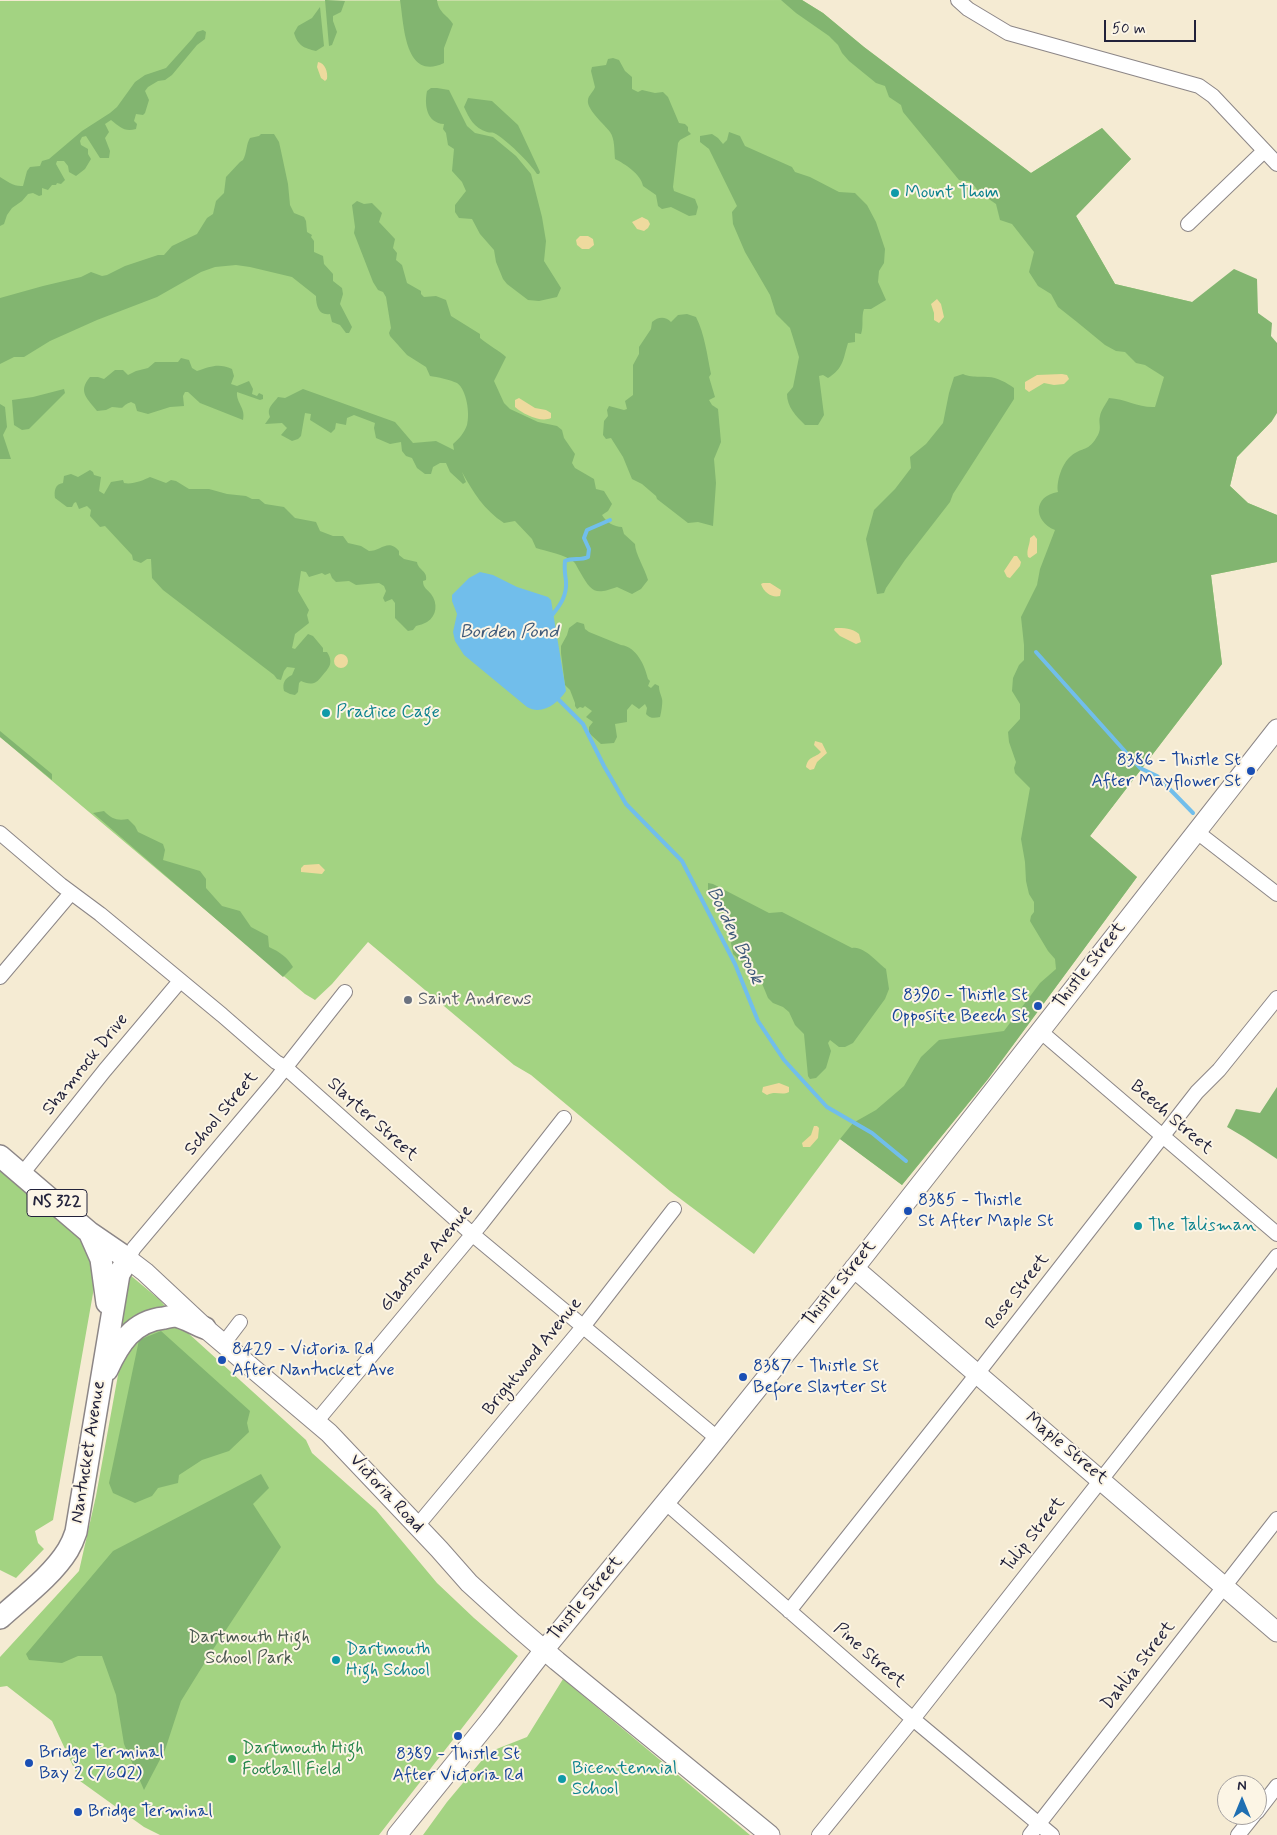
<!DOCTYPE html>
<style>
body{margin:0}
#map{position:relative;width:1277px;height:1835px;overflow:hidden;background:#f5ebd3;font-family:Mynerve,sans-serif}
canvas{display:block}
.north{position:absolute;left:1217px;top:1775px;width:50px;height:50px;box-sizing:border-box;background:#fcf5e5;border:1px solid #a5a1a1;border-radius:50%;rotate:0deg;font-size:14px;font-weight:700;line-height:20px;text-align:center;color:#22223b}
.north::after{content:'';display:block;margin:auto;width:18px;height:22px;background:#1f6fb2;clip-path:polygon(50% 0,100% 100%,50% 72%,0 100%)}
.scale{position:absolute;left:1104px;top:20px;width:92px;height:22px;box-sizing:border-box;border:2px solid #22223b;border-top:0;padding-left:6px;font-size:15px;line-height:18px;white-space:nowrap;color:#22223b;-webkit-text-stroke:4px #fcf5e5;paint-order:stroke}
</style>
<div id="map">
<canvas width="1277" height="1835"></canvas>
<div class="north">N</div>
<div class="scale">50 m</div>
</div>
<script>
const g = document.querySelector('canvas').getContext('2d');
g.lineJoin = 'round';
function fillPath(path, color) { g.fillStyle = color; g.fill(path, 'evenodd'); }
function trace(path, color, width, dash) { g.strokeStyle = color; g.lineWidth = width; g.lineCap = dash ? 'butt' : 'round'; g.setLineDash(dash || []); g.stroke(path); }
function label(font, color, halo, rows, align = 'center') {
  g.font = font + ' Mynerve,sans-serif'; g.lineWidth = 4; g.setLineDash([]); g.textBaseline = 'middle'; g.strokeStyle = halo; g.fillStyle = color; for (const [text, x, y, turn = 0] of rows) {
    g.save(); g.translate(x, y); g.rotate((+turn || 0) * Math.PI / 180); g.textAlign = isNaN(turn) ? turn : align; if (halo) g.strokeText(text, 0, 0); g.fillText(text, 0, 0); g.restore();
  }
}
const green = new Path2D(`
 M 802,0 L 823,13 L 864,47 L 1031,173 L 1102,128 L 1131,159 L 1076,216 L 1115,284 L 1192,302 L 1272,421 L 1237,457 L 1230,486 L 1248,503 L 1277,515 L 1277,562 L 1211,575 L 1222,664 L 1090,836 L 1137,877 L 988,1079 L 902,1185 L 840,1139 L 754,1254 L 670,1191 L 531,1075 L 514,1065 L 368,942 L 332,984 L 315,1000 L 305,994 L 0,737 L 0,1 Z
 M 0,1168 L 90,1244 L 95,1282 L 53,1520 L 35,1531 L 38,1543 L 44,1549 L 16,1578 L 0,1570 Z
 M 130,1275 L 160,1300 L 169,1311 L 119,1333 Z
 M 177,1323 L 306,1440 L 312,1453 L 376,1510 L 437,1583 L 474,1618 L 518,1656 L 379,1835 L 160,1835 L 144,1827 L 80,1781 L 52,1721 L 7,1686 L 0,1687 L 0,1657 L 79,1571 L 96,1496 L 122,1353 L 139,1333 Z
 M 563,1679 L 750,1835 L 423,1835 L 447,1802 L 483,1759 L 484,1754 L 527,1737 Z`);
const forest = new Path2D(`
 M 325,0 L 345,1 L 341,12 L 333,16 L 333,21 L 337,32 L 332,45 L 329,46 Z
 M 400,0 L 437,0 C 439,14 448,15 453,24 L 444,48 L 444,63 C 404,82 404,23 400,0 Z
 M 781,0 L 802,0 L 823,13 L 864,47 L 1031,173 L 1102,128 L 1131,159 L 1076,216 L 1115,284 L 1192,302 L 1234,269 L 1257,279 L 1258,313 L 1272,323 L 1271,336 L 1277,343 L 1277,413 L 1272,421 L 1237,457 L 1230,486 L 1248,503 L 1277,515 L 1277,562 L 1211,575 L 1222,664 L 1090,836 L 1137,877 L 988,1079 L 902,1185 L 840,1139 L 853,1123 L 876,1110 L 904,1086 L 921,1057 L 939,1040 L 1004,1031 L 1040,983 L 1056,969 L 1055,959 L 1048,951 L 1030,921 L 1031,916 L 1034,912 L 1034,902 L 1029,894 L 1026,881 L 1025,862 L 1021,839 L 1030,788 L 1015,773 L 1014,768 L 1016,762 L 1009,742 L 1008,732 L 1020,719 L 1020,704 L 1012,691 L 1013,678 L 1019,665 L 1024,660 L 1024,645 L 1021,617 L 1037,585 L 1040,569 L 1055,530 C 1033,521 1033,496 1058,492 C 1056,482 1062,463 1071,456 C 1083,446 1088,453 1098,435 C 1102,427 1098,423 1100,416 C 1101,410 1106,404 1109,398 C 1126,399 1139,408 1155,407 L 1164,377 L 1145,365 L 1136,363 L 1125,352 L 1116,351 L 1105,345 L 1077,322 L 1058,307 L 1051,294 L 1038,286 L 1029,272 L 1034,252 L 1012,224 L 1000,220 L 996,204 L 980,193 L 971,182 L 959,180 L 903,112 L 901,105 L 889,97 L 885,86 L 876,83 L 849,61 L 842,53 L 838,45 L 829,36 L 796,13 Z
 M 320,7 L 324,46 L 316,51 C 304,48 298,46 294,33 L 298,26 L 312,18 Z
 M 203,30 L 206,32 L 205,39 L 197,45 L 172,75 L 165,80 L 158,81 L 148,87 L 145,91 L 149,100 L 145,113 L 143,115 L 136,114 L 134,121 L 137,124 L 136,129 C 124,132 120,127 111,120 L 105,124 L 109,132 L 105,138 L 110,151 L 109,158 L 100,158 L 86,136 L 82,137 L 80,141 L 81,145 L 88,149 L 88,154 L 91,159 L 85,169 L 76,176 L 69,172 L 68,166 L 64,161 L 57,161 L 56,164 L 65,180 L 61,184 L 57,183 L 56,185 L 52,185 L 48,190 L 42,188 L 42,195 L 39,196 L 33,193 L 28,194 L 22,201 L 12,208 L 7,215 L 4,224 L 0,226 L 0,177 C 7,181 14,187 23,186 L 27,171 L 30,167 L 40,166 L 42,161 L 49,159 L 82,131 L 110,113 L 117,107 L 135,82 L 145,75 L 166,68 L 192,39 L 197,32 Z
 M 613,58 L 619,60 L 625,71 L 632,77 L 632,89 L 638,92 L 642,90 L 655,93 L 663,92 L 668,97 L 679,123 L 685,124 L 688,127 L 688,131 L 691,134 L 680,140 L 678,143 L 673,187 L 674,191 L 695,199 L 698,207 L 696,215 L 689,216 L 671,207 L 662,209 L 658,206 L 656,195 L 643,186 C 641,174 625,164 615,159 C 614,150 615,139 610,132 C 605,125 586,109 588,100 C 588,96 594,91 595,87 L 591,71 L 592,67 L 606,65 L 608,59 Z
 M 431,88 L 437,88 L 449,90 L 467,126 L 475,133 L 493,137 L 516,156 L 531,174 L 542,217 L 546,241 L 544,261 L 561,288 L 557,297 L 539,301 L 528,300 L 507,284 L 503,279 L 496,262 L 494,250 L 480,234 L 472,219 L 459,218 L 455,212 L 455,205 L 466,191 L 462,182 L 452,171 L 454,149 L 448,145 L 446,133 L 443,129 L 444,124 C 427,123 424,106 427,91 Z
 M 468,98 L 492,101 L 518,125 L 540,172 L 539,174 L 537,174 C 530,163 506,139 494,133 C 492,132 490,133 487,132 C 474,128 469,118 464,107 Z
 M 729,132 L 740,136 L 745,146 L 792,167 L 795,172 L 810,177 L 839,192 L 855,193 L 867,205 L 876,222 L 885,249 L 884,263 L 879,271 L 878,282 L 886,300 L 871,309 L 864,309 C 861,317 864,326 861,334 L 855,333 L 855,342 L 848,343 C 843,359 844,368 828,378 L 823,375 L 819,376 L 824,415 L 818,425 L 805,425 C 796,416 787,407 787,394 L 793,387 L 799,357 L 790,328 L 776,314 L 770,295 L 745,252 L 733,224 L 732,212 L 737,206 L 709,149 L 700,142 L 700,136 L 712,134 L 718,138 L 723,144 L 727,140 Z
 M 261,134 L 274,134 L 279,142 L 281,151 L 288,184 L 290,205 L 294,213 L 304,217 L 306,221 L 307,232 L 312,235 L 311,237 L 314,241 L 314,252 L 323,256 L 324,264 L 333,274 L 333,281 L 342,288 L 343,294 L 340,304 L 352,327 L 349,333 L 346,333 L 340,325 L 332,322 L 330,314 C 319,316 316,306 316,296 L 292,277 L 250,267 L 236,265 L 215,267 L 201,272 L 157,297 L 97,320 L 50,341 L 24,357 L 14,357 L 0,364 L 0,298 L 43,286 L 81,277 L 91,272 L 102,276 L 107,275 L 125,266 L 158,255 L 164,255 L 172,246 L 197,234 L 207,218 L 213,214 L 216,201 L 224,193 L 226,177 L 240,162 L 243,160 C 247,153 246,144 250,138 L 259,136 Z
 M 357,201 L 364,204 L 372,203 L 382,213 L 379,222 L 395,239 L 393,248 L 397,253 L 396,260 L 402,265 L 407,283 L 421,291 L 421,294 L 424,297 L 436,296 L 446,300 L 451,316 L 480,334 L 480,338 C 488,345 500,351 506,357 L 494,381 L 504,403 L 510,409 L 538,422 L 557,426 L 562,430 L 564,438 L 575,454 L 572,463 L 575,468 L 594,479 L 596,489 L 604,491 L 612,504 L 608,511 L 602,515 C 606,522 614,527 622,527 L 624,534 L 635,544 C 635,553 645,569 648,580 L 641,589 L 632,594 L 617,587 C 595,595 592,593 580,572 C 578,569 576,564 574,562 C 566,555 546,551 536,548 L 532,539 L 515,521 L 504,523 C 484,510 473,492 462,472 L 466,482 L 463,484 L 450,472 L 446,463 L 440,463 L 433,467 L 431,474 L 425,474 L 417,468 L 412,458 L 406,456 L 402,451 L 401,442 L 390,444 L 376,438 L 374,428 L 375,423 L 354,415 L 347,418 L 346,425 L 336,423 L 335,429 L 331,433 L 310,420 L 311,414 L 305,413 L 301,436 L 298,439 L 292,441 L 281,435 L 287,428 L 282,423 L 265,424 L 270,417 C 266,408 273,404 278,397 L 285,398 L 303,389 L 395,422 L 413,443 L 436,441 L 454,450 L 453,444 C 459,439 464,433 467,425 C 470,414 467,390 457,383 C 451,380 437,377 430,376 L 426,367 L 407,355 L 390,336 L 389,333 L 391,328 L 386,297 L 383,292 L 378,290 L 373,282 L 354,233 L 355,227 L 352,205 Z
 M 687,314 L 696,317 C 705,335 707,355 711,374 L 709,377 L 715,397 L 709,400 L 712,405 L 718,409 L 721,442 L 714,459 L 716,483 L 713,526 L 698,522 L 688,523 L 657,499 L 656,496 L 642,484 L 632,479 L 623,457 L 611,438 L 606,439 L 603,435 L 604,421 L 608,416 L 607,410 L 609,406 L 624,410 L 627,409 L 625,401 L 633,395 L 633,365 L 639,354 L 639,347 L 651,329 L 652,322 C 658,317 665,316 671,322 L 678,315 Z
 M 181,358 L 189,360 L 192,368 L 197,371 C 211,366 219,363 232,369 L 234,376 L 231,384 L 237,386 L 249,381 L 253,389 L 252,394 L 257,396 L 259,393 L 263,395 L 263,399 L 260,400 L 237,392 C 236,403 246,408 243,420 L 200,403 L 188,392 L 185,392 L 183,396 L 184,406 L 170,407 L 148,414 L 137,411 L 135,404 L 131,402 C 118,407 129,409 112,407 L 106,410 L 97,411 C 88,399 77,392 90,377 L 98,377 L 104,379 L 115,370 L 123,370 L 128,375 L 136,371 L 148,368 L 155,362 L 178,362 Z
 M 963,374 C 972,378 978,376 988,377 C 997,377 1007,383 1014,388 L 1014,399 L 953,494 L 950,502 L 905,560 L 886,588 L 884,593 L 877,594 L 866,539 L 874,510 L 895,489 L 911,468 L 910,457 L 926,444 L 943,423 L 949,393 L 954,377 Z
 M 64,389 L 65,393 L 29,429 L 22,430 L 14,425 L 12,400 L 33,397 Z
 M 0,404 L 5,407 L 7,427 L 3,435 L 11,459 L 0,459 Z
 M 90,470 L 93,472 L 94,475 L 101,477 L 99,491 L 104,494 L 111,482 L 123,480 L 124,483 C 132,485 144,480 150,477 L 166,483 L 171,480 L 176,481 L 189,489 L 209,489 L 227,494 L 246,496 L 252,499 L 259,499 L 265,504 L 284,507 L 295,518 L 316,522 L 320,531 L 333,536 L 343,536 L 348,543 L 361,546 L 369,551 C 381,551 388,538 399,551 L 399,555 L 404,559 L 417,562 C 418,570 428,571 426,580 L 423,581 C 423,588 427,589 431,594 C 438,603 437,616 427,622 C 424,624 419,625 416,626 L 413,630 L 408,631 L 395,618 L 395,603 L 392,599 L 385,602 L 383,598 L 386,591 L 384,586 L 379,583 L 356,585 L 349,581 L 336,582 L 332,578 L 330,573 L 325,575 L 322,573 L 309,577 L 306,572 L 301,571 L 298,591 L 309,610 L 307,615 L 309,623 L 295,634 L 292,648 L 295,649 L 308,634 L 313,636 L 323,648 L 323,652 L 327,652 C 334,663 329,668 322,676 C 320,678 318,681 316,682 C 311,685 306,683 301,681 L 299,683 L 298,692 L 295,695 L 290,694 L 284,691 C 282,683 285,678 292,675 L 295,668 L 287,667 L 284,671 L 281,680 L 277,679 L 274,675 L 163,590 L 152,578 L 151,559 L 147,559 L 141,563 L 133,560 L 132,555 L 105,526 L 100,527 L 90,516 L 91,510 L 87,506 L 79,509 L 76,502 L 74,503 L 72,507 L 67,507 L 55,498 C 54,491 55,484 63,483 L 64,476 L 71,474 L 78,477 Z
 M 577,622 L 584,624 L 585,629 L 589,632 L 621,645 C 637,647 645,666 648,679 L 650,681 L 648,686 L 651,688 L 655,684 L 659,686 C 659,692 661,694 662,699 C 663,702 661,714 660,717 C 655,718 650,719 646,714 L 647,708 L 645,704 L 639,709 L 632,704 L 627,710 L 627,722 L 615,724 L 617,737 L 614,743 L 601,744 L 589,733 L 589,727 L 593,722 L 586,717 L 592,711 L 585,706 L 583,708 L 580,707 L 577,709 L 575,706 L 575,703 L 570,690 L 565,685 L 561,653 L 561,646 L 567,635 L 569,628 Z
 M 0,731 L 52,774 L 52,780 L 0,737 Z
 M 104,811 C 112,819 117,821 128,819 L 135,826 L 138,832 L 163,844 L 165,850 L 163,860 L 200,871 L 206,879 L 206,888 L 222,906 L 240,911 L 251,927 L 268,936 L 269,947 C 280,952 287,957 293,967 L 283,977 L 93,813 Z
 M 708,883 L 713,884 L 769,913 L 782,912 L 852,948 C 863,945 877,962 886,969 L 889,989 L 885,999 L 853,1043 L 845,1047 L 839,1047 L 830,1040 L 828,1043 L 831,1051 L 826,1068 L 816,1078 L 810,1079 L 808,1076 L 804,1034 L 795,1025 L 789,1012 L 783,1007 L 773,1003 L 768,998 L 761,981 L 733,954 L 731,943 L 734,935 L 732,929 L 714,897 L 708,890 Z
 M 1277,1087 L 1277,1159 L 1244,1137 L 1227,1127 L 1236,1109 L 1260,1113 Z
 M 161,1331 L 250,1411 L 247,1423 L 249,1432 L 229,1451 L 202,1460 L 179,1475 L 178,1483 L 158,1488 L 152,1496 L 135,1503 L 113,1493 L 109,1483 L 139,1340 Z
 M 261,1474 L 269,1488 L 253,1504 L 281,1547 L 212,1651 L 181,1701 L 165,1750 L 144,1790 L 124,1744 L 116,1695 L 102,1656 L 78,1656 L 62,1663 L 29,1660 L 26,1654 L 113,1551 Z`);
const sand = new Path2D(`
 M 318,62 C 325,63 328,72 327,79 L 325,81 L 321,78 L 317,67 Z
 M 642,217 L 648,220 L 650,224 L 648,228 L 644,231 L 637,229 L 632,222 Z
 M 580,236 L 588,236 L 593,239 L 594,245 L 589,249 L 582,249 L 577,245 L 576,240 Z
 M 937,299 L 941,304 L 944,317 L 939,323 L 934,320 L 934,313 L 931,304 Z
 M 1062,374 L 1067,375 L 1069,379 L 1064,384 L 1054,385 L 1044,383 L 1029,392 L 1025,389 L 1025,382 L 1037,375 Z
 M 519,398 L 535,408 L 546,410 L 551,413 L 551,418 C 541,423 523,414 515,407 L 515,400 Z
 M 1034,535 L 1037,539 L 1037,553 L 1030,558 L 1028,557 C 1026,550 1030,545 1030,538 Z
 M 1014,556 L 1017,556 L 1021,562 L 1020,566 L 1010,578 L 1007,577 L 1004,571 Z
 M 763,583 L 770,583 L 781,590 L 780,596 C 772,598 764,593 761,584 Z
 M 835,628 C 844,628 852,628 859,634 L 861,642 L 856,644 L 840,636 L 834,630 Z
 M334 661a7 7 0 1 1 14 0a7 7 0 1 1-14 0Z
 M 815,741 L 822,743 L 827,753 L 817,762 L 814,769 L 810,770 L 806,767 C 808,756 815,758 821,752 L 814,745 Z
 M 319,864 L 325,870 L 322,874 L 301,872 L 301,868 L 304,865 Z
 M 779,1083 L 789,1087 L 789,1092 C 781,1096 776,1090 767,1095 L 762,1092 L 763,1087 Z
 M 814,1126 L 817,1126 L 819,1128 L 818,1138 L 810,1147 L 803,1147 L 802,1143 L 811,1135 Z`);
const water = new Path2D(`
 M 480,572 L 493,575 L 517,587 L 548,597 L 551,600 L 566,691 C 558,703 542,716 527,707 L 464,655 L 455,641 L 453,632 L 457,614 L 452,601 L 452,595 L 469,578 Z`);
const stream = new Path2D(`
 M 553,614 C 561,604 567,595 566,581 C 565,574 564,569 565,561 C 573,557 580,561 588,557 L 589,549 L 584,538 L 587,530 L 610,520
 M 1036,652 L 1140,768 L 1157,776 L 1193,813
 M 559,700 L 583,724 L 604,766 L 626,804 L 682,861 L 735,964 L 758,1021 L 784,1060 L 827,1107 L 872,1133 L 906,1161`);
const street = new Path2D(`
 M 958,0 L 968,9 L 1008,33 L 1199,86 L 1213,96 L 1277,164
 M 1188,224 L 1264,151
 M 1197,832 L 1277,894
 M 0,833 L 61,885 L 100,914 L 222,1015 L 276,1062 L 285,1067 L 472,1234 L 717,1438
 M 0,977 L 71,893
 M 1040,1031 L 1277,1234
 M 22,1174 L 105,1070 L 180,981
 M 128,1259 L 134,1248 L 274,1082 L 345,992
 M 224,1343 L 240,1322
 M 316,1422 L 481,1224 L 564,1118
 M 665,1502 L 913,1719 L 1052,1835
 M 417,1526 L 582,1328 L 674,1209
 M 789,1611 L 977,1374 L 1197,1092 L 1219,1070 L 1277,998
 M 1257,1812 L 1277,1786
 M 819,1835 L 913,1719 L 1277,1256
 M 1030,1835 L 1277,1519
 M 1238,1835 L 1254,1815`);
const secondary = new Path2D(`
 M 128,1259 L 145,1272 L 205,1328 L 329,1433 L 439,1549 L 469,1583 L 513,1623 L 557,1661 L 770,1835
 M 854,1268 L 1277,1632
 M 397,1835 L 491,1719 L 544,1650 L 705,1454 L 860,1261 L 1277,729`);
const primary = new Path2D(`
 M 0,1156 L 90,1233 L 128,1259 L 119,1274 L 76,1532 C 74,1538 71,1545 68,1550 C 52,1576 22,1598 0,1618
 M 90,1234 L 101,1259 L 107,1303
 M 107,1370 C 119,1344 133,1321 164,1318 C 168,1317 172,1316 176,1316 C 185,1318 196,1325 205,1328`);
const markers = [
 [895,193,5,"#0f9aa8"],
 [326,713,5,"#0f9aa8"],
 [1251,771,5,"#1a4fb4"],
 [408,1000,5,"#6b7280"],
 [1038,1006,5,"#1a4fb4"],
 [908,1211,5,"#1a4fb4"],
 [1138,1226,5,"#0f9aa8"],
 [222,1360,5,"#1a4fb4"],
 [743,1377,5,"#1a4fb4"],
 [336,1660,5,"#0f9aa8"],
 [458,1736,5,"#1a4fb4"],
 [232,1759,5,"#2e9e5b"],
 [29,1763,5,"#1a4fb4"],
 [562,1779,5,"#0f9aa8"],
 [78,1812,5,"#1a4fb4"]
];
const shields = [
 [57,1203,60]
];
const shieldNames = [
 ["NS 322",57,1203]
];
const cultureNames = [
 ["Mount Thom",905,193],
 ["Practice Cage",336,713],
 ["The Talisman",1148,1226],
 ["Dartmouth",346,1650],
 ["High School",346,1671],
 ["Bicentennial",572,1769],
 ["School",572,1790]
];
const transitNames = [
 ["8386 - Thistle St",1241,761,"right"],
 ["After Mayflower St",1241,782,"right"],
 ["8390 - Thistle St",1028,996,"right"],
 ["Opposite Beech St",1028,1017,"right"],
 ["8385 - Thistle",918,1201],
 ["St After Maple St",918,1222],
 ["8429 - Victoria Rd",232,1350],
 ["After Nantucket Ave",232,1371],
 ["8387 - Thistle St",753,1367],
 ["Before Slayter St",753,1388],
 ["Bridge Terminal",39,1753],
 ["Bay 2 (7602)",39,1774],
 ["8389 - Thistle St",458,1755,"center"],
 ["After Victoria Rd",458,1776,"center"],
 ["Bridge Terminal",88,1812]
];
const streetNames = [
 ["Thistle Street",1090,966,-52],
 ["Shamrock Drive",86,1065,-51],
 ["School Street",222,1114,-50],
 ["Beech Street",1171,1118,41],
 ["Slayter Street",372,1120,42],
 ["Gladstone Avenue",427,1259,-50],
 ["Thistle Street",840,1284,-51],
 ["Rose Street",1018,1292,-52],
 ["Brightwood Avenue",533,1357,-51],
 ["Maple Street",1066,1449,40],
 ["Nantucket Avenue",89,1452,-81],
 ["Victoria Road",386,1494,47],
 ["Tulip Street",1034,1535,-52],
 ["Thistle Street",586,1599,-50],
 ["Pine Street",869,1656,41],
 ["Dahlia Street",1139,1666,-52]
];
const worshipNames = [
 ["Saint Andrews",418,1000]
];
const parkNames = [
 ["Dartmouth High",249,1638],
 ["School Park",249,1659]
];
const leisureNames = [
 ["Dartmouth High",242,1749],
 ["Football Field",242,1770]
];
const waterNames = [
 ["Borden Pond",509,633],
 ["Borden Brook",734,936,64]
];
fillPath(green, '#a3d382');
fillPath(forest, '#82b570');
fillPath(sand, '#eeda9e');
fillPath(water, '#71beeb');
trace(stream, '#71beeb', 4);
trace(street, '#8c8687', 16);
trace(secondary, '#8c8687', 21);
trace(primary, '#8c8687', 24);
trace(street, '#fff', 14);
trace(secondary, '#fff', 19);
trace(primary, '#fff', 21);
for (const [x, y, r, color] of markers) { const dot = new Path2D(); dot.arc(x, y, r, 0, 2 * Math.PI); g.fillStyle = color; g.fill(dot); trace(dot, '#fcf5e5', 2); }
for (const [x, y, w] of shields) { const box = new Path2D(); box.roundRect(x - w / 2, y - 13.5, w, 27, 4); g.fillStyle = '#fcf5e5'; g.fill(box); trace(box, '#22223b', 1); }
label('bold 16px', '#22223b', null, shieldNames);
label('18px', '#0d838f', '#fcf5e5', cultureNames, 'left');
label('18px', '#164399', '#fcf5e5', transitNames, 'left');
label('18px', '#22223b', '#fcf5e5', streetNames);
label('18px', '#5b616d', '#fcf5e5', worshipNames, 'left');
label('18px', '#495750', '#fcf5e5', parkNames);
label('18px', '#27864d', '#fcf5e5', leisureNames, 'left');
label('italic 19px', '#3e5979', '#fcf5e5', waterNames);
</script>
